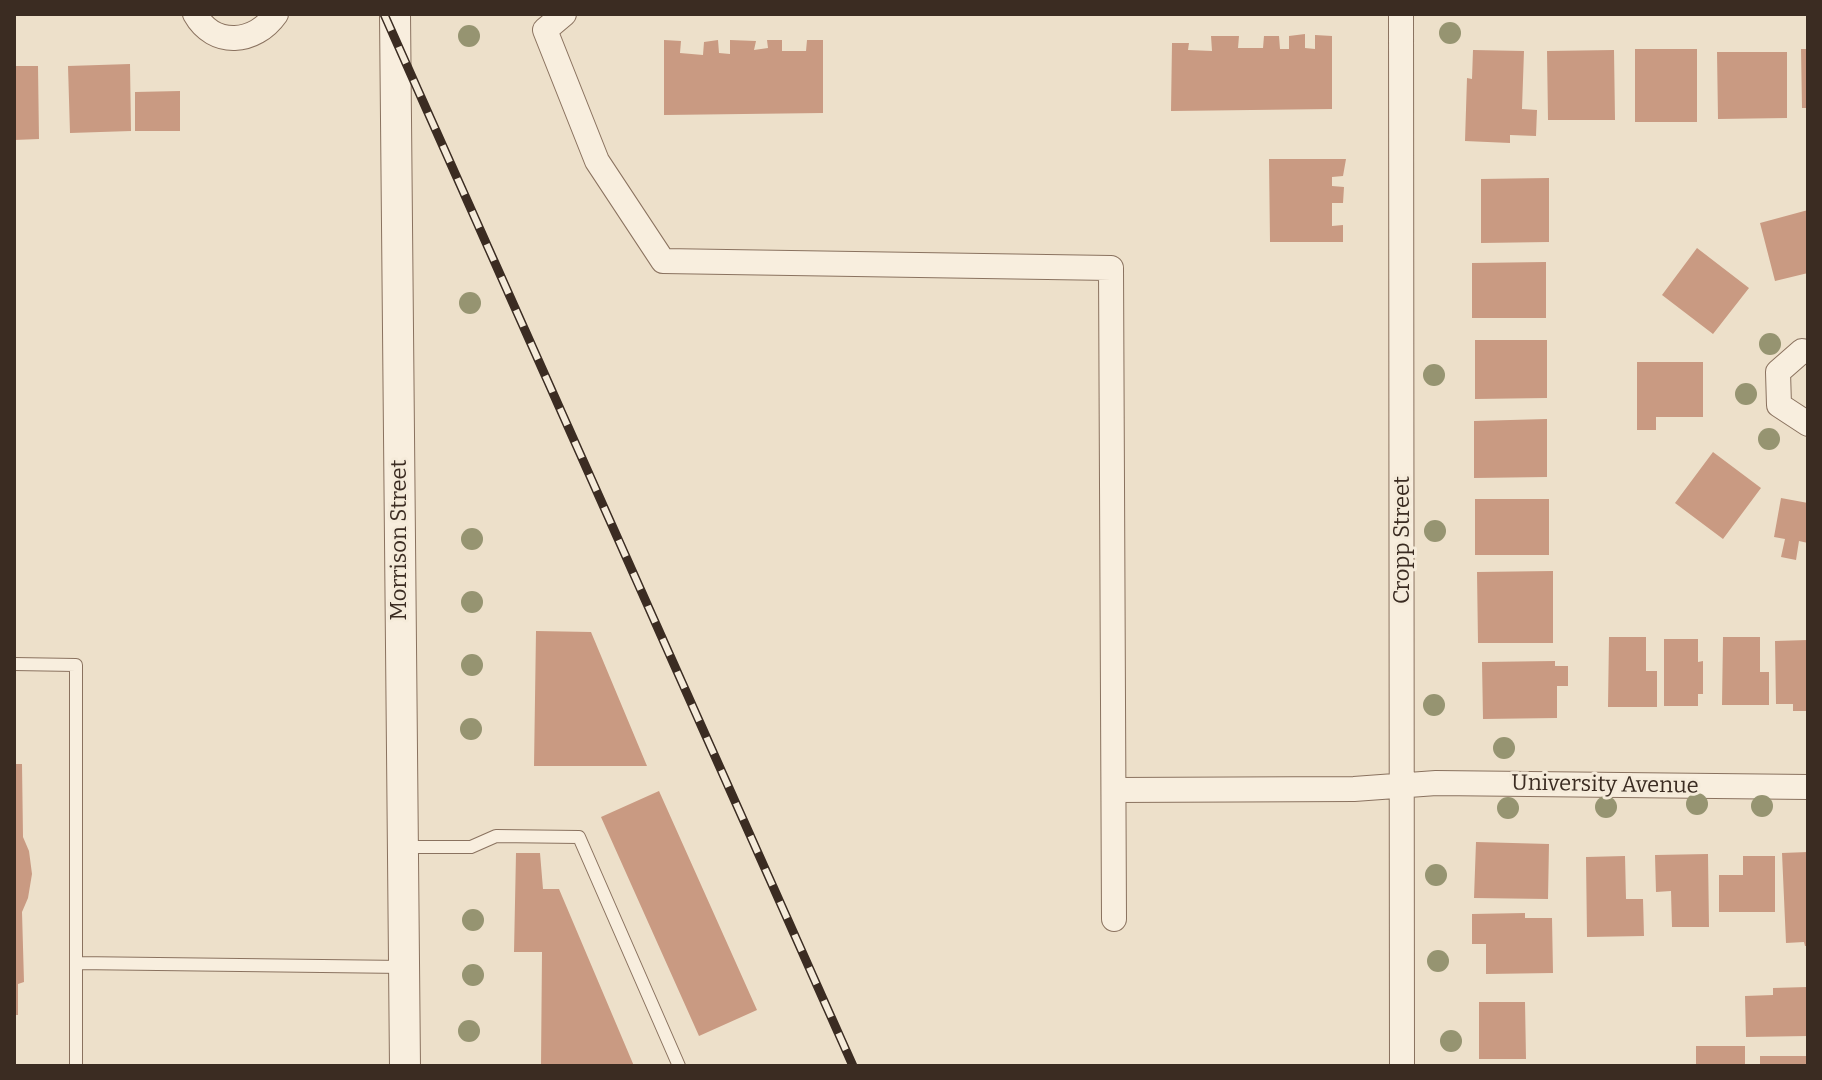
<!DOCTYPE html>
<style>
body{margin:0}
#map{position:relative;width:1822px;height:1080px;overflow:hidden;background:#ede0ca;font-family:Bitter,serif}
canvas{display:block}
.frame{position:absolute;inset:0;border:16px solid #3b2c22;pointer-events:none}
</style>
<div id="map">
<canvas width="1822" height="1080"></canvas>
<div class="frame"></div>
</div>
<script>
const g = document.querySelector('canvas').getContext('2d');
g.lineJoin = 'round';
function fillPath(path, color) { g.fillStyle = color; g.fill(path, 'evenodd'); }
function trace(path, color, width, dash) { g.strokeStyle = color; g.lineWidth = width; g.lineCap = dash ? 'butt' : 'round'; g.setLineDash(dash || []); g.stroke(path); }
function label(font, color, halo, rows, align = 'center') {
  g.font = font + ' Bitter,serif'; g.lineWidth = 6; g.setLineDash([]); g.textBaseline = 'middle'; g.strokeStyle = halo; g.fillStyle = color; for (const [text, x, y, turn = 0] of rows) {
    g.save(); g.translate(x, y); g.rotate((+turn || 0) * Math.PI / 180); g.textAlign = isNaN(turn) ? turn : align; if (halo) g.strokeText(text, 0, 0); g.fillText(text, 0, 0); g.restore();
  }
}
const building = new Path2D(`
 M 1305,34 L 1305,48 L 1315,49 L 1315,35 L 1332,36 L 1332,109 L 1171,111 L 1172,43 L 1189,43 L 1188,50 L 1212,51 L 1211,36 L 1239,36 L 1238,48 L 1263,48 L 1264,36 L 1279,36 L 1280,49 L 1289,49 L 1289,36 Z
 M 664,40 L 681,41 L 680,53 L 703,55 L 704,42 L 718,40 L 719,53 L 730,54 L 730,40 L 756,41 L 754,50 L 768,48 L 767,40 L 782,40 L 782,51 L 806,51 L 807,40 L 823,40 L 823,113 L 664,115 Z
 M 1635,49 L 1697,49 L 1697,122 L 1635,122 Z
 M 1801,49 L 1808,49 L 1808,108 L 1802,108 Z
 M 1473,50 L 1524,51 L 1522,109 L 1537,110 L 1536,136 L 1510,135 L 1510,143 L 1465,141 L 1467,78 L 1472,79 Z
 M 1614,50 L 1615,120 L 1548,120 L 1547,51 Z
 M 1717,52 L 1787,52 L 1787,118 L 1718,119 Z
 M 130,64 L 131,131 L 70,133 L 68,66 Z
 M 14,66 L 38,66 L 39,139 L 14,140 Z
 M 180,91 L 180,131 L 135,131 L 135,92 Z
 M 1269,159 L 1346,159 L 1343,176 L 1332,177 L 1332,186 L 1344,187 L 1343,203 L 1332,203 L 1332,226 L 1343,225 L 1343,242 L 1270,242 Z
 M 1549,178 L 1549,242 L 1481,243 L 1481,179 Z
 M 1808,210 L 1808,273 L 1775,281 L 1760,223 Z
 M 1697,248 L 1749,288 L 1713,334 L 1662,295 Z
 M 1546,262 L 1546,318 L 1472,318 L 1472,263 Z
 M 1475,340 L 1547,340 L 1547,398 L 1475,399 Z
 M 1637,362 L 1703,362 L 1703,417 L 1656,417 L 1656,430 L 1637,430 Z
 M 1547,419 L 1547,477 L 1474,478 L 1474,421 Z
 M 1713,452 L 1761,488 L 1723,539 L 1675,503 Z
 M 1781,498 L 1808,503 L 1808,543 L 1799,541 L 1796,560 L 1781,557 L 1785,539 L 1774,537 Z
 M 1475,499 L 1549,499 L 1549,555 L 1475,555 Z
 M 1553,571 L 1553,643 L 1478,643 L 1477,572 Z
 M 536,631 L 591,632 L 647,766 L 534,766 Z
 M 1609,637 L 1646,637 L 1646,671 L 1657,671 L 1657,707 L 1608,707 Z
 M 1723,637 L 1760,637 L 1760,672 L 1769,672 L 1769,705 L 1722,705 Z
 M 1664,639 L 1698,639 L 1698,662 L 1703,661 L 1703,694 L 1698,694 L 1698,706 L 1664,706 Z
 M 1808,640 L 1808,711 L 1793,711 L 1793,704 L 1776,704 L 1775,641 Z
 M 1555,661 L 1555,666 L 1568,666 L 1568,686 L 1557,686 L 1557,718 L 1483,719 L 1482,662 Z
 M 14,764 L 22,764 L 23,837 L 29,851 L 32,874 L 28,898 L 22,912 L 24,982 L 18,984 L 18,1015 L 14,1015 Z
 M 659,791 L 757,1010 L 699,1036 L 601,817 Z
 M 1476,842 L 1549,844 L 1548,899 L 1474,898 Z
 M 1808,852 L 1808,946 L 1805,946 L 1804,942 L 1786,943 L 1782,853 Z
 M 516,853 L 540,853 L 543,889 L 559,889 L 634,1066 L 541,1066 L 542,952 L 514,952 Z
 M 1708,854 L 1709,927 L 1672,927 L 1671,891 L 1656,892 L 1655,855 Z
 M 1625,856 L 1626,899 L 1643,899 L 1644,936 L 1587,937 L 1586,857 Z
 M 1743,856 L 1775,856 L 1775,912 L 1719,912 L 1719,875 L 1743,875 Z
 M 1525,913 L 1525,918 L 1552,918 L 1553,973 L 1486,974 L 1486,944 L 1472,944 L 1472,914 Z
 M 1807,987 L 1808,1036 L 1746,1037 L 1745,996 L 1773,995 L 1773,988 Z
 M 1479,1002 L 1525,1002 L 1526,1059 L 1479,1059 Z
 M 1696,1046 L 1745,1046 L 1745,1066 L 1696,1066 Z
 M 1760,1056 L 1807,1056 L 1807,1066 L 1760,1066 Z`);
const service = new Path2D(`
 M 14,664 L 76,665 L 76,1066
 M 403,847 L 471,847 L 496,836 L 579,837 L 679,1066
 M 76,963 L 404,967`);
const minor = new Path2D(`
 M 195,14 C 214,48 255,44 276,14
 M 564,14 L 545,30 L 597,161 L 663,261 L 1111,268 L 1114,919
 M 1401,14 L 1402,1066
 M 1808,352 L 1802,351 L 1778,372 L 1779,405 L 1808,424
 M 1116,790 L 1354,789 L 1436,783 L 1808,787`);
const tertiary = new Path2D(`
 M 395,14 L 405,1066`);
const rail = new Path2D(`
 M 384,14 L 853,1066`);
const trees = [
 [1450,33],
 [469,36],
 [470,303],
 [1770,344],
 [1434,375],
 [1746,394],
 [1769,439],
 [1435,531],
 [472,539],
 [472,602],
 [472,665],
 [1434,705],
 [471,729],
 [1504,748],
 [1697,804],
 [1762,806],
 [1606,807],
 [1508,808],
 [1436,875],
 [473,920],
 [1438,961],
 [473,975],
 [469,1031],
 [1451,1041]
];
const streetNames = [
 ["Morrison Street",400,540,-90],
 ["Cropp Street",1403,540,-90],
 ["University Avenue",1605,785,1]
];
fillPath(building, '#c99a82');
trace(service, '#8a725f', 14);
trace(minor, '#8a725f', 26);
trace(tertiary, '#8a725f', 32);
trace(service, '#f8eede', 12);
trace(minor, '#f8eede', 24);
trace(tertiary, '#f8eede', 30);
trace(rail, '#3b2c22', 9);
trace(rail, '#f5ebda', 6, [18]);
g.fillStyle = '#969471';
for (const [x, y] of trees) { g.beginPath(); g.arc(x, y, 11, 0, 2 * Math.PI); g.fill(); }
label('22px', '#3b2c22', '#f5ebda', streetNames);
</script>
